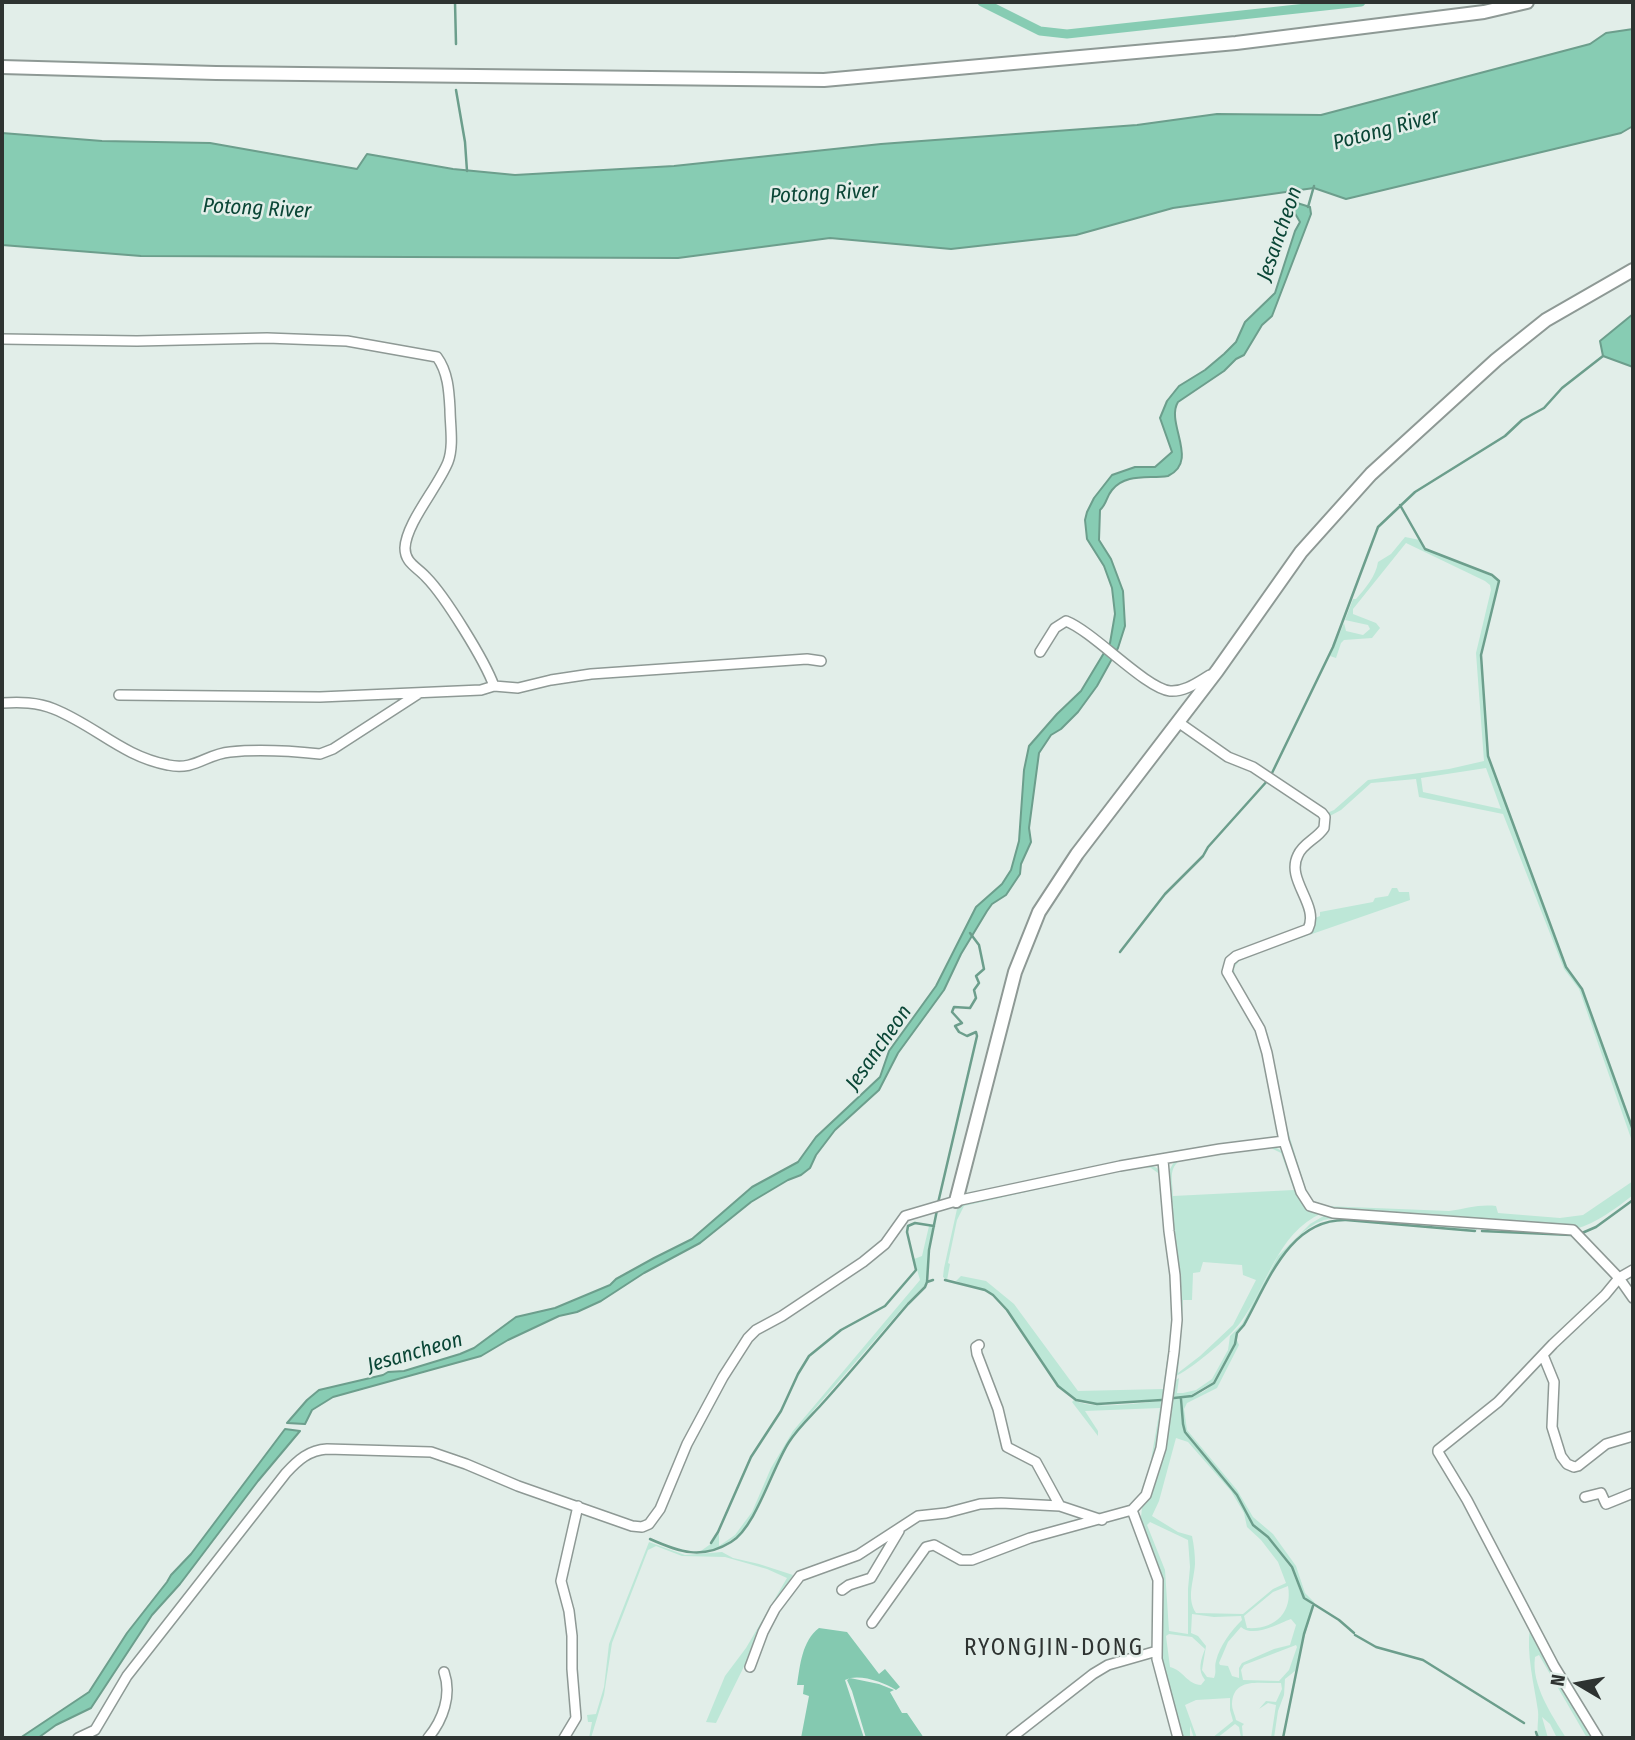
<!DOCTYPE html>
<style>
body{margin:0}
#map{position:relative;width:1635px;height:1740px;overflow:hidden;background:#e2eee9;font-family:"Fira Sans Condensed",sans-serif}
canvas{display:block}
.frame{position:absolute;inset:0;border:4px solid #2e3331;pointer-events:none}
.north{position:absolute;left:1544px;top:1649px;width:70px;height:70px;-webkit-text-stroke:5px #e2eee9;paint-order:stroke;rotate:280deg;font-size:19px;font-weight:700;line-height:28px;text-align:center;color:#2e3331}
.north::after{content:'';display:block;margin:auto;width:24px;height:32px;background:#2e3331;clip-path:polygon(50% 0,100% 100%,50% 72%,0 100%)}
</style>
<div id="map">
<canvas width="1635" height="1740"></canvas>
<div class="frame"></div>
<div class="north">N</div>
</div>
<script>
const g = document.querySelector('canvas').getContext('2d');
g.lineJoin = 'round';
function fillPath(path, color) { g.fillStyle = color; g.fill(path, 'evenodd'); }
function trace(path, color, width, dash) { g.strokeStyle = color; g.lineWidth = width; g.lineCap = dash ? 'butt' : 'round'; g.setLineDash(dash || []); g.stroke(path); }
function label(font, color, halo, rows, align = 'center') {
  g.font = font + ' "Fira Sans Condensed",sans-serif'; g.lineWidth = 5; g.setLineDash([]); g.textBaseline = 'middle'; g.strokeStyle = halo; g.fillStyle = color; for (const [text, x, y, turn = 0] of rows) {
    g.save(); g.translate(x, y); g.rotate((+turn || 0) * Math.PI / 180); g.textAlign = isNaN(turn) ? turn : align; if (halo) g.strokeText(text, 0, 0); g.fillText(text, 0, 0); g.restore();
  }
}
const green = new Path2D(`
 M 1405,537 L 1420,540 L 1425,549 L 1491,576 L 1498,581 L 1480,655 L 1488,756 L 1566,967 L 1582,989 L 1633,1132 L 1633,1144 L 1579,989 L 1564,969 L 1503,814 L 1419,797 L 1416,779 L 1371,783 L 1341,810 L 1328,817 L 1327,813 L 1334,810 L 1368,780 L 1449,769 L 1484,761 L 1476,653 L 1491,590 L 1490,585 L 1485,581 L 1406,543 L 1353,609 L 1353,614 L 1376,623 L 1380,628 L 1372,638 L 1344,640 L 1341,643 L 1336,658 L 1330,656 L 1344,623 L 1346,631 L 1363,635 L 1370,629 L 1368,625 L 1345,620 L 1353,599 L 1356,599 C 1365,589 1376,576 1378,562 L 1391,554 ZM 1486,768 L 1501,809 L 1423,792 L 1421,778 Z
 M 1392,888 L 1397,888 L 1399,892 L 1409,892 L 1410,900 L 1260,952 L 1239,961 L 1234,968 L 1235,977 L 1268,1037 L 1287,1128 L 1307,1193 L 1313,1201 L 1324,1206 L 1449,1211 C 1465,1209 1479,1204 1496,1206 L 1498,1213 L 1560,1218 L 1583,1215 L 1633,1181 L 1633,1195 C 1615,1209 1597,1223 1575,1229 L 1567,1225 L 1331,1210 L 1309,1202 L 1287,1141 L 1267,1047 L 1230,977 L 1230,964 L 1236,957 L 1293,936 L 1313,919 L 1320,916 L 1320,912 L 1373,902 L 1375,898 L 1388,896 Z
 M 1260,1145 C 1307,1143 1281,1204 1322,1213 C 1276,1234 1268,1286 1240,1323 C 1230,1337 1189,1371 1174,1377 L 1179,1332 L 1179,1284 L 1171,1218 L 1169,1171 L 1175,1160 L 1185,1156 ZM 1269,1147 L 1281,1153 L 1294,1190 L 1173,1196 C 1173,1181 1167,1168 1182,1159 ZM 1203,1262 L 1242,1265 L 1243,1275 L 1256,1280 L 1233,1325 L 1200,1356 L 1178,1373 L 1183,1300 L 1192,1300 L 1193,1273 L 1200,1272 Z
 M 1147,1164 L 1157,1168 L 1161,1173 L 1173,1273 L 1174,1334 L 1164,1399 L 1097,1403 L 1081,1402 L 1076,1399 L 1059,1386 L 1007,1309 L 993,1294 L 956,1281 L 961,1276 L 986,1281 L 1014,1304 L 1078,1391 L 1163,1389 L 1173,1317 L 1172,1285 L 1163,1223 L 1164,1203 L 1158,1173 L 1151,1168 L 1141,1166 L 964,1206 L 957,1220 L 948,1263 L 950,1264 L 947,1280 L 943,1277 L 944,1268 L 957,1209 L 961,1205 L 977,1200 Z
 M 1327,1214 L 1478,1225 L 1477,1230 L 1346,1219 C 1339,1219 1331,1218 1324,1220 C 1284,1234 1262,1291 1244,1324 L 1237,1333 L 1234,1344 L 1213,1382 L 1191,1395 L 1174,1398 L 1180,1398 L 1182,1424 L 1185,1432 L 1237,1496 L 1253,1525 L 1268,1538 L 1291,1568 L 1302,1596 L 1313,1606 L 1295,1671 L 1285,1679 L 1284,1695 L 1278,1711 L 1274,1738 L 1271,1738 L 1276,1705 L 1268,1703 L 1259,1709 L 1266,1701 L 1276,1702 L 1282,1689 L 1281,1683 C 1261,1684 1233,1676 1232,1704 C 1232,1710 1235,1714 1236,1720 L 1244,1724 L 1242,1726 L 1243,1738 L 1241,1738 L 1239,1727 L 1235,1724 L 1217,1738 L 1212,1738 L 1233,1721 L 1230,1710 L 1230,1698 L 1196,1700 L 1185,1705 L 1197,1738 L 1194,1738 L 1190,1726 L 1190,1738 L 1183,1738 L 1161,1666 L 1161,1579 L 1144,1533 L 1141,1517 L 1142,1508 L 1158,1476 L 1174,1381 L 1179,1378 L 1177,1393 L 1183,1393 L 1196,1390 L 1212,1379 L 1228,1350 L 1230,1336 L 1242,1324 L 1278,1256 L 1310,1224 ZM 1176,1438 L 1188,1442 L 1231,1491 L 1244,1513 L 1247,1527 L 1261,1540 L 1278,1562 L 1286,1583 L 1273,1589 L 1243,1614 L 1196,1613 C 1186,1598 1194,1581 1195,1564 C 1195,1555 1194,1545 1192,1536 L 1178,1532 L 1152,1516 L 1159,1501 ZM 1150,1522 L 1188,1540 L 1190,1567 L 1188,1589 L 1188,1634 L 1169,1631 L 1165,1570 L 1147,1525 ZM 1288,1586 C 1293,1613 1274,1630 1247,1628 L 1244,1616 L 1273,1592 ZM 1192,1614 L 1214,1617 L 1241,1616 L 1242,1620 C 1231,1631 1220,1645 1216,1661 C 1214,1668 1217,1671 1214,1678 L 1207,1677 L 1202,1670 L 1206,1646 L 1198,1636 L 1191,1633 ZM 1291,1619 L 1296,1625 L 1290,1645 L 1274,1649 L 1242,1663 L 1239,1668 L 1239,1678 L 1232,1676 L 1228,1666 L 1220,1665 L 1219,1663 L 1228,1642 L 1241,1627 C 1254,1638 1277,1624 1291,1619 ZM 1169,1634 L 1192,1637 L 1205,1649 C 1201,1660 1197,1670 1205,1680 L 1201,1685 C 1188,1685 1183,1670 1170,1667 L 1166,1636 ZM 1296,1645 L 1297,1647 L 1289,1670 L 1279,1681 L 1243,1680 L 1241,1670 L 1244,1665 Z
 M 929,1226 L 933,1227 L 928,1250 L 927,1283 L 907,1303 L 793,1434 L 776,1465 L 752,1517 L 740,1534 L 721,1547 L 698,1553 L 712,1543 L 719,1533 L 719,1546 L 735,1535 L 752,1512 L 771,1468 L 793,1431 L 920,1280 L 914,1259 L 922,1256 Z
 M 1236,1338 L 1239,1345 L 1217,1388 L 1187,1403 L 1184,1409 L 1187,1430 L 1237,1490 L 1253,1517 L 1273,1534 L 1296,1566 L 1305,1593 L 1314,1602 L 1315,1606 L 1303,1595 L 1292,1567 L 1269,1537 L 1254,1525 L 1238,1495 L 1186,1431 L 1183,1424 L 1182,1398 C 1211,1394 1215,1382 1227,1359 C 1231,1352 1235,1346 1236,1338 Z
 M 1074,1400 C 1094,1411 1140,1402 1164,1401 L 1154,1460 L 1141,1491 L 1150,1466 L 1160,1408 L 1085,1411 L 1098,1431 L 1098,1436 L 1072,1402 Z
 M 649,1542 L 685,1555 L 722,1552 L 733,1558 L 759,1564 L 793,1575 L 773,1608 L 716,1723 L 706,1722 L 725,1676 L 746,1648 L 787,1578 L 767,1569 L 725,1557 L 682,1556 L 656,1546 L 648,1550 L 612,1643 L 604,1695 L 591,1738 L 589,1738 L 592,1722 L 588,1722 L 587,1715 L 596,1714 L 604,1687 L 609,1644 Z
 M 1530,1627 L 1544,1659 L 1592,1738 L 1587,1738 L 1539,1655 L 1535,1657 C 1531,1685 1552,1715 1566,1738 L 1557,1738 L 1550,1724 L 1542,1717 L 1548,1738 L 1539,1738 C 1536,1728 1539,1721 1538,1711 C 1534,1684 1526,1654 1530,1627 Z`);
const forest = new Path2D(`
 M 819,1628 L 847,1632 L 879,1674 L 885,1669 L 900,1687 L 896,1690 C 884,1682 858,1673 845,1680 L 864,1738 L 801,1738 L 809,1696 L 803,1694 L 804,1685 L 797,1685 C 800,1665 802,1641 819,1628 Z
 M 850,1678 L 879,1684 L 894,1690 L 890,1692 L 902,1713 L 907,1713 L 924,1738 L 866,1738 L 852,1691 L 847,1680 Z`);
const water = new Path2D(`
 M 1633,29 L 1633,126 L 1621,133 L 1346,199 L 1314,188 L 1173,208 L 1076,235 L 951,249 L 830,238 L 678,258 L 141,256 L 2,245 L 2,133 L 102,141 L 210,143 L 357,169 L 367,154 L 453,169 L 515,175 L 674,166 L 881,144 L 1137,125 L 1217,114 L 1321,115 L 1590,44 L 1606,33 Z
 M 1297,203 L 1310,207 L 1311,214 L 1272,316 L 1262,325 L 1244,355 L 1236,359 L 1224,371 L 1178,402 C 1165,423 1200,461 1168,476 C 1148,479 1126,473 1112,490 C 1106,497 1107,504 1100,510 L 1099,540 L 1111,559 L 1123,591 L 1125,626 L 1118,648 L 1097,686 L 1078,712 L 1061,729 L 1051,735 L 1039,753 L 1029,828 L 1031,842 L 1021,864 L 1020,874 L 1006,895 L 992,904 L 987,911 L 961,954 L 944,990 L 898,1053 L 879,1090 L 835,1130 L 816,1155 L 810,1168 L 801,1175 L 788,1180 L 751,1202 L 700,1243 L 644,1273 L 601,1301 L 577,1312 L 559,1316 L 508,1340 L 481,1356 L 333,1397 L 312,1410 L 305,1424 L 287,1423 L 307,1400 L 319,1390 L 383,1375 L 388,1372 L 404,1371 L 460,1354 L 474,1348 L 516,1317 L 555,1308 L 610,1285 L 616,1279 L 654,1258 L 692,1239 L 752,1187 L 798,1162 L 816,1137 L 880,1077 L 889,1051 L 936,986 L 976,907 L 1002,884 L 1011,870 L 1019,841 L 1024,770 L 1029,746 L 1057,714 L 1081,691 L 1110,643 L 1115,614 L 1112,588 L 1104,566 L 1087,539 L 1085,520 L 1087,512 L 1094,498 L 1112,475 L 1135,467 L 1155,467 L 1172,452 L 1160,418 L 1167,401 L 1179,386 L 1205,370 L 1224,354 L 1236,342 L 1245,322 L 1275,293 L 1295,231 L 1300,222 L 1293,210 Z
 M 1633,314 L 1633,367 L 1603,356 L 1600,341 Z
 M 285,1429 L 300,1431 L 258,1481 L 180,1584 L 152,1615 L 91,1708 L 56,1725 L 38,1738 L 20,1738 L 89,1692 L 127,1633 L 167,1582 L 171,1575 L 191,1554 Z`);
const stream = new Path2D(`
 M 455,2 L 456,44
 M 456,90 L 465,142 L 467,171
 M 1308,207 L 1314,186
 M 1400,505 L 1425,549 L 1492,575 L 1499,581 L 1481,655 L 1488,756 L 1566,967 L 1582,989 L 1633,1130
 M 1272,773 L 1333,647 L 1378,527 L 1415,492 L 1505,436 L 1522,420 L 1544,408 L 1562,388 L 1603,356
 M 1120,952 L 1165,894 L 1203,856 L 1208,847 L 1268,780
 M 938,1203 L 977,1036 L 976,1032 L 967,1036 L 959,1032 L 955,1026 L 962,1023 L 952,1012 L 954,1007 L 970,1008 L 976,998 L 974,990 L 979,983 L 976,976 L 984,969 L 979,945 L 970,933
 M 1482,1231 L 1571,1235
 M 1582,1233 L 1596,1227 L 1633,1200
 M 933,1280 L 927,1282 L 929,1250 L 937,1210
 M 945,1280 L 985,1290 L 993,1295 L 1007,1310 L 1058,1386 L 1076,1400 L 1097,1404 L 1162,1400
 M 1174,1398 L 1192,1396 L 1214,1383 L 1235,1344 L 1237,1333 L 1244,1325 C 1268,1282 1289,1219 1346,1220 L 1475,1231
 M 1181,1399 L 1183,1424 L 1185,1432 L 1237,1495 L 1253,1525 L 1268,1537 L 1292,1567 L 1304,1598 L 1339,1620 L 1354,1633
 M 650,1539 C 679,1552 702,1560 731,1542 C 756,1527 772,1468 789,1442 C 798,1428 810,1417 821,1405 C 851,1372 879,1338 908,1304 L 925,1287 L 927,1282
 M 711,1543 L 718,1532 L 751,1457 L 781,1411 L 798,1374 L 809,1356 L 841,1330 L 885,1306 L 916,1270 L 907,1232 L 908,1226 L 915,1223 L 934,1226
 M 1355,1635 L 1376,1647 L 1423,1660 L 1524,1723
 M 1536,1732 L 1538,1738
 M 1283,1738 L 1304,1634 L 1313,1606`);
const canal = new Path2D(`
 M 982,2 L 1040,31 L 1067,34 L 1361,2`);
const street = new Path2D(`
 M 2,339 L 137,341 L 267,338 L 347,341 L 437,357 C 448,372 449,391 450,409 C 450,425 454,446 448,462 C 438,487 406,523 405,548 C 405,563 417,567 426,577 C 445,596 485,661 494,686
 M 1040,652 L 1055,628 L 1066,621 C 1094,632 1145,688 1170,691 C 1185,692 1198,682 1210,675
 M 119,695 L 320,697 L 481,690 L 494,686 L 518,688 L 551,680 L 591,674 L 807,659 L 821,661
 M 2,703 C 20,702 37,702 54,709 C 96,726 122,756 168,765 C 195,771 206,754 230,752 C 259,749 291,751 320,754 L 333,749 L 418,694
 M 1178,722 L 1228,757 L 1253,767 L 1322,813 L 1325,817 L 1324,828 C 1317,839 1303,843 1298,855 C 1285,880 1320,905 1308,929 L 1236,956 L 1230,961 L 1227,972 L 1260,1029 L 1267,1053 L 1284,1141 L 1301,1192 L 1310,1206 L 1333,1213 L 1573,1230 L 1619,1278 L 1633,1298
 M 979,1345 L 976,1347 L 977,1354 L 998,1409 L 1007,1447 L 1036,1462 L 1060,1506
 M 1543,1355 L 1554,1382 L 1552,1427 L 1561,1456 L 1567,1464 L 1574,1467 L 1578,1466 L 1606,1444 L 1633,1436
 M 1585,1497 L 1601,1493 L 1606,1504 L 1633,1493
 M 1132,1510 L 1158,1580 L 1157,1659 L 1178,1738
 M 842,1590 L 849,1585 L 871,1578 L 899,1531
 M 872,1623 L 926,1547 L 934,1545 L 961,1560 L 972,1560 L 1030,1538 L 1132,1510 L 1146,1495 L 1161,1448 L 1174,1352 L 1177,1320 L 1175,1275 L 1169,1231 L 1163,1160
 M 750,1667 L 763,1632 L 775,1609 L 800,1576 L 858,1555 L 918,1516 L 946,1513 L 980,1504 L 1001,1503 L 1060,1506 L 1102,1520
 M 78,1738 L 95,1730 L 127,1676 L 286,1473 C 298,1460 309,1450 327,1449 L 431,1452 L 466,1464 L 518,1486 L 632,1526 L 642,1527 L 649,1524 L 660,1509 L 687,1444 L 723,1377 L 748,1338 L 756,1330 L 782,1316 L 863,1262 L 885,1244 L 905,1216 L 956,1201 L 1120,1166 L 1220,1149 L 1284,1141
 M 428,1738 C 443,1720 452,1695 444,1672
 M 564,1738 L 576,1718 L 572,1669 L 572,1636 L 569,1611 L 561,1581 L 578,1506
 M 1011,1738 L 1093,1674 L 1108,1665 L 1157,1651
 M 1598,1738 L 1554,1666 L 1467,1500 L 1438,1452 L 1438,1450 L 1498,1402 L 1553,1344 L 1605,1295 L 1619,1278 L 1633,1270`);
const secondary = new Path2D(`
 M 2,67 L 216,73 L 824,80 L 1236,43 L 1484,12 L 1527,2
 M 956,1201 L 1015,972 L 1039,912 L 1077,854 L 1217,671 L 1301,552 L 1371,474 L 1496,360 L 1546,320 L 1633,270`);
const waterNames = [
 ["Potong River",1386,130,-15],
 ["Potong River",824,194,-3],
 ["Potong River",257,209,3],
 ["Jesancheon",1280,234,-71],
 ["Jesancheon",879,1048,-55],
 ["Jesancheon",415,1353,-16]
];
const quarterNames = [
 ["RYONGJIN-DONG",1054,1649]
];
fillPath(green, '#bde7d7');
fillPath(forest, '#84c9b0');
fillPath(water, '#87ccb3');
trace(water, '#6c9e8c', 2);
trace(stream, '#6c9e8c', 2.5);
trace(canal, '#87ccb3', 9);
trace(street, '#8e9995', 12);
trace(secondary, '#8e9995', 16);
trace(street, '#fff', 9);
trace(secondary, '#fff', 12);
label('italic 21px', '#0a4636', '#e2eee9', waterNames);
g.letterSpacing = '2px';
label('23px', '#2e3331', '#e2eee9', quarterNames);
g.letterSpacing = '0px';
</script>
